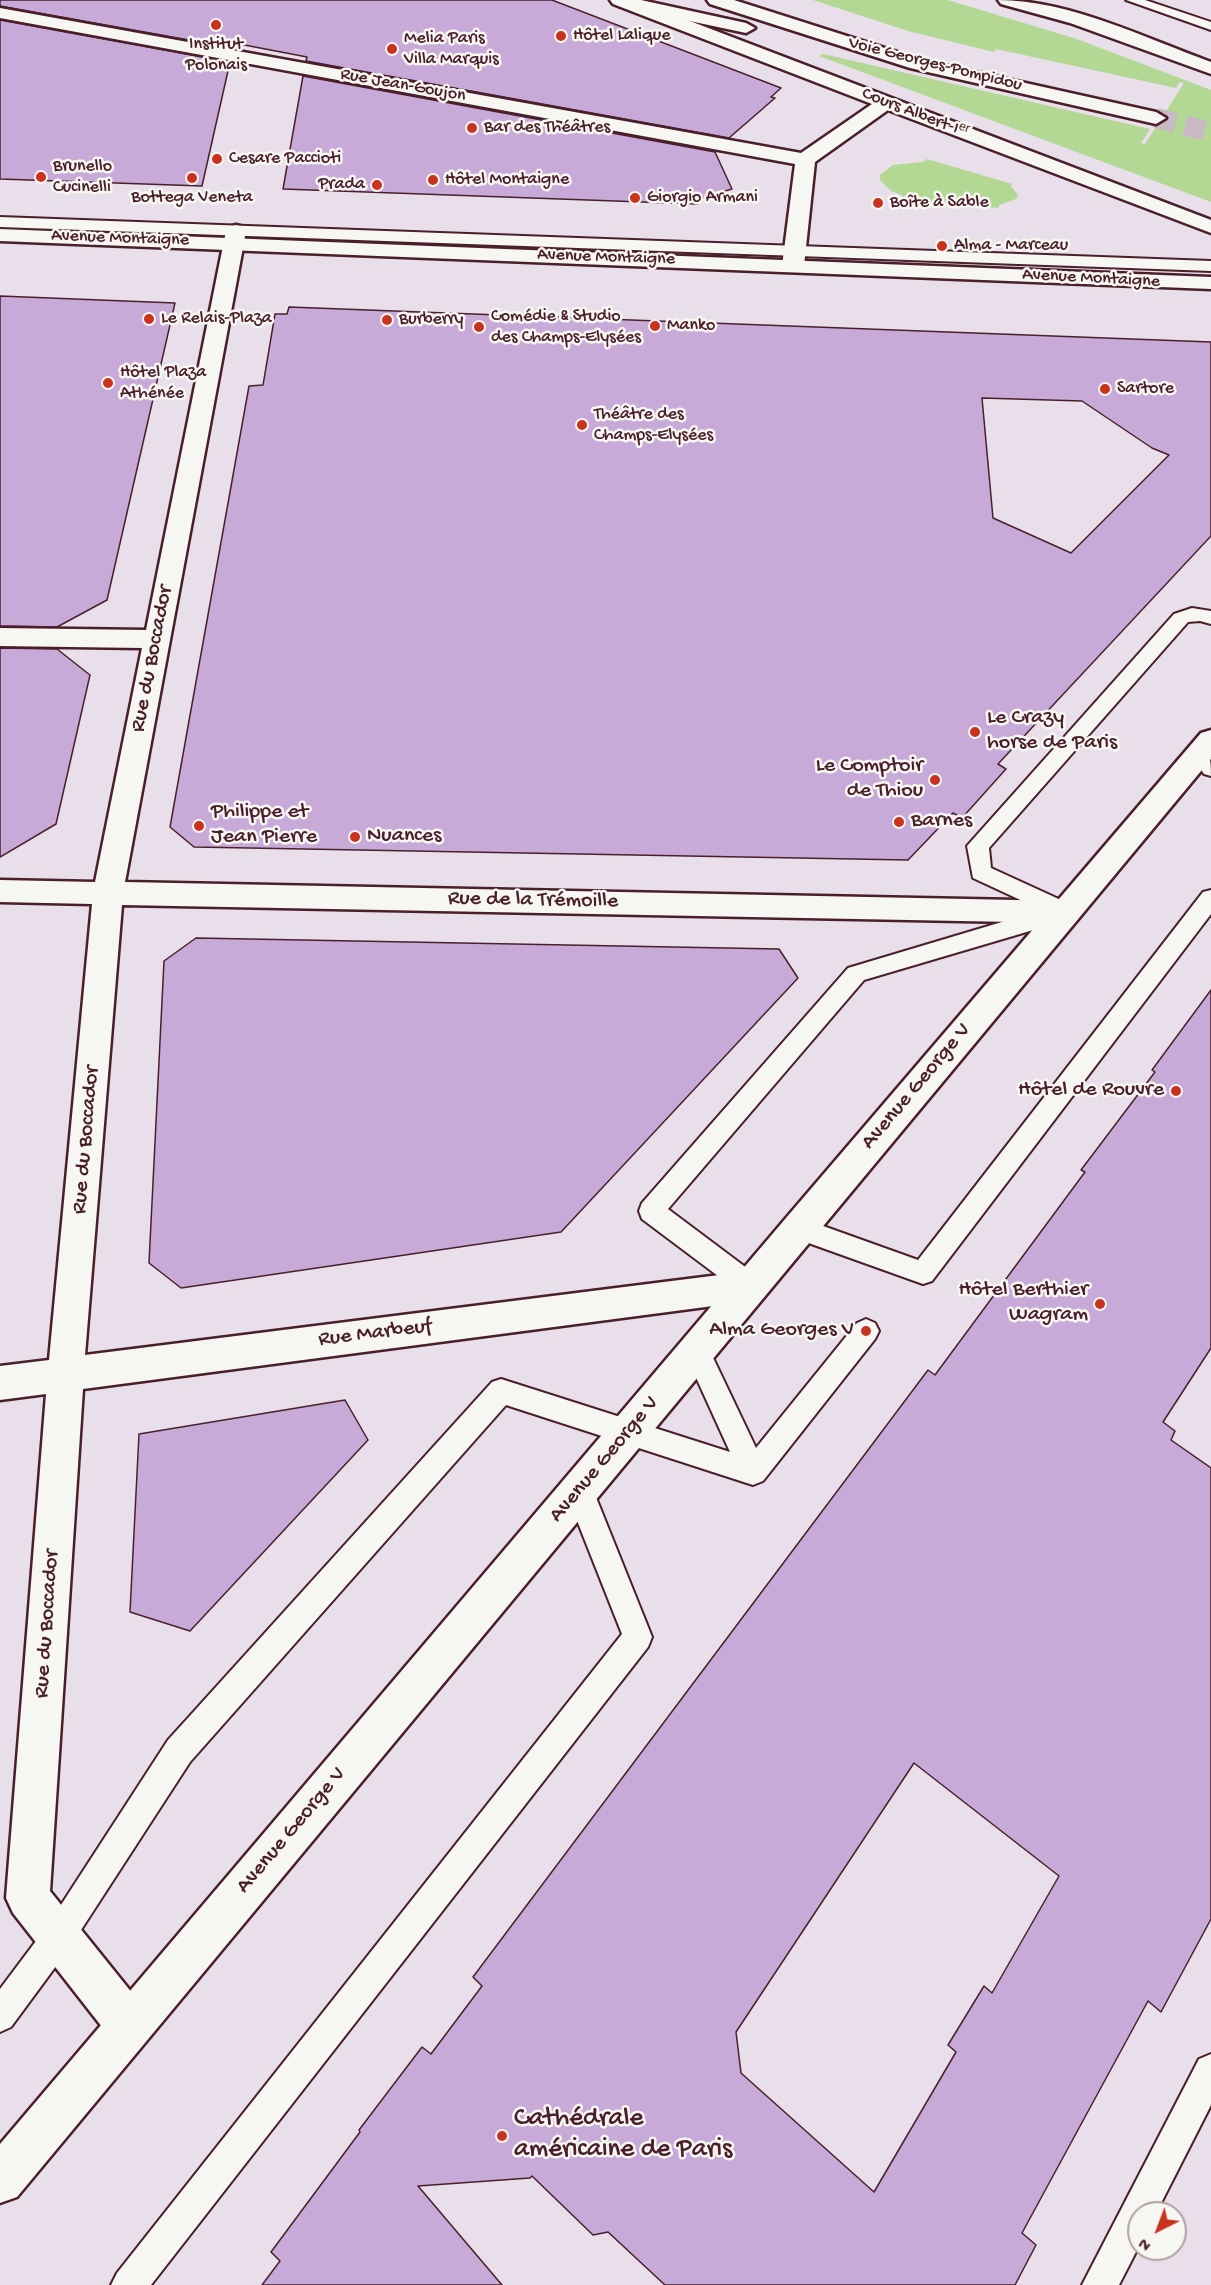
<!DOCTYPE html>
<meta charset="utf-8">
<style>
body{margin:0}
#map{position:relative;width:1211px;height:2285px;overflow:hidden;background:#e8dfea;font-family:"Gochi Hand",sans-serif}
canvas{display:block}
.north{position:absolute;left:1127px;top:2201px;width:60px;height:60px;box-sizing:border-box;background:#f6f6f2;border:2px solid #b1a0a2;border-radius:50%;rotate:222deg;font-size:16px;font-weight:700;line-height:24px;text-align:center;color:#4a1f2b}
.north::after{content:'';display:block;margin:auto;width:21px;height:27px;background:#c8321e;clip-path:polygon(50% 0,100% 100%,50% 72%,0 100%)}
</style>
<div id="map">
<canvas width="1211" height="2285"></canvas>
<div class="north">N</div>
</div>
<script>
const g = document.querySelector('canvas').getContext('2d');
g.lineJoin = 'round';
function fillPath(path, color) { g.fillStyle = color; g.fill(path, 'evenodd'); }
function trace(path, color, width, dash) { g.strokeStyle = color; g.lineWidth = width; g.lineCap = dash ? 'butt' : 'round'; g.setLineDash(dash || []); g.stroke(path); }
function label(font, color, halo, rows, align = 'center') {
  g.font = font + ' "Gochi Hand",sans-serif'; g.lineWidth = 5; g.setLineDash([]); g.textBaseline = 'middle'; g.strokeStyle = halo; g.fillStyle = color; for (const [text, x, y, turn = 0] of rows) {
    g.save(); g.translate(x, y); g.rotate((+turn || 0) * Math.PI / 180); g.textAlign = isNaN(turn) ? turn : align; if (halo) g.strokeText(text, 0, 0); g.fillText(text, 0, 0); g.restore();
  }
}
const green = new Path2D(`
 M 813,0 L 948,0 L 1077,39 L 1211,90 L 1211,202 L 819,56 L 823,54 L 1150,129 L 1141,143 L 1145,144 L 1184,83 L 1180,82 L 1176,88 L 996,49 L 994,52 L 908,31 Z
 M 927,159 L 1012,184 L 1011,186 L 1018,195 L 1016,199 L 999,205 L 999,208 L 902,199 L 902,195 L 891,191 L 880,180 L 880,175 L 893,165 L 923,162 Z`);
const building = new Path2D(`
 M 0,0 L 552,0 L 781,88 L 771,97 L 775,98 L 729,138 L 306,61 L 307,57 L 234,43 L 233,48 L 0,6 Z
 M 0,20 L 230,62 L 202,186 L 0,179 Z
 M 303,76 L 715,152 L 732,189 L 701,198 L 698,204 L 283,189 Z
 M 0,296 L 175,303 L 107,600 L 57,627 L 0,626 Z
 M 289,307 L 1211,342 L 1211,536 L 998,764 L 1006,769 L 962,818 L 953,813 L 908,860 L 194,847 L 170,827 L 249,386 L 263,385 L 275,314 L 287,314 ZM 982,398 L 1082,401 L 1152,448 L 1169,455 L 1071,553 L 993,518 Z
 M 0,648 L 57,649 L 90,675 L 56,824 L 0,857 Z
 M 196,938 L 779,949 L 798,978 L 561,1232 L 181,1288 L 149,1263 L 164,961 Z
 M 1211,990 L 1211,1348 L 1163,1422 L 1175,1431 L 1171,1440 L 1211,1468 L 1211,1919 L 1161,2012 L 1148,2001 L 1022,2233 L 1036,2245 L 1015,2285 L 665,2285 L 608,2232 L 593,2235 L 532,2176 L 530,2178 L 418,2186 L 502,2285 L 262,2285 L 280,2261 L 271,2252 L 360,2132 L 359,2130 L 422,2047 L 431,2054 L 482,1986 L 473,1977 L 928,1370 L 935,1375 L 1085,1172 L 1081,1170 L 1155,1072 L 1152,1070 ZM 914,1763 L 1059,1876 L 992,1993 L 984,1986 L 948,2045 L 956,2052 L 874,2192 L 741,2073 L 736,2032 Z
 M 345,1400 L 368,1440 L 190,1631 L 130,1612 L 139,1434 Z`);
const primaryTunnel = new Path2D(`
 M 1156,118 L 1211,132`);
const service = new Path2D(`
 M 1126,0 L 1145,0 L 1211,22 L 1211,30 Z
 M 0,217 L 1211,261 L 1211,271 L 0,227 Z
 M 1192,608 L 1211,611 L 1211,624 L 1200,621 L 1188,622 L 989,848 L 991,868 L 1074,906 L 1077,912 L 1074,918 L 864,980 L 668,1209 L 760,1278 L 764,1286 L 760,1294 L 751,1297 L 742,1294 L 642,1219 L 639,1211 L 642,1203 L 848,968 L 1042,910 L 973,878 L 967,846 L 1174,614 Z
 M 1200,747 C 1211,751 1211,763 1211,776 L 1204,774 L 1190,754 L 1193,749 Z
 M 1211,890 L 1211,914 L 932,1281 L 923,1284 L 789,1236 L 786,1228 L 789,1220 L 798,1217 L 918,1260 L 1203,892 Z
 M 866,1319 L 875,1323 L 879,1331 L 875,1339 L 763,1481 L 753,1485 L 506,1405 L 190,1762 L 70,1947 L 11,2027 L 0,2032 L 0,1989 L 48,1925 L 168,1740 L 492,1382 L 501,1379 L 730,1452 L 684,1351 L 688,1343 L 697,1339 L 706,1343 L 756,1448 L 857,1323 Z
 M 579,1477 L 589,1481 L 593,1490 L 652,1637 L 648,1647 L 151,2285 L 111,2285 L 117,2273 L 622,1634 L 565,1490 L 569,1481 Z
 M 1211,2054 L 1211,2105 L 1156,2213 L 1139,2213 L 1139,2246 L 1119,2285 L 1082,2285 L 1199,2059 Z`);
const minor = new Path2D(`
 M 610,0 L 635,0 L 1211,220 L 1211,233 L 888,110 L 815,162 L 804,266 L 801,271 L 785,271 L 782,266 L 795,164 L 0,18 L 0,8 L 801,153 L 872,104 L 613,4 Z
 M 236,225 L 243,227 L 246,231 L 125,882 L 1066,901 L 1077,904 L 1081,912 L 1077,920 L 1066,923 L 122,905 L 85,1355 L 751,1271 L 763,1275 L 768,1286 L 763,1297 L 751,1301 L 83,1389 L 50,1891 L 145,2009 L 151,2025 L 145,2041 L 129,2047 L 113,2041 L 13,1913 L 6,1898 L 46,1394 L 0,1400 L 0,1366 L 49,1360 L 92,904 L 0,902 L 0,880 L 95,882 L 142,648 L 0,646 L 0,628 L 146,630 L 226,231 L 229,227 Z`);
const tertiary = new Path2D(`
 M 998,0 C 1069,0 1145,38 1211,62 L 1211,74 L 1070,23 L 1001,4 Z
 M 1211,730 L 1211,759 L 17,2197 L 0,2203 L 0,2144 L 786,1218 L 1201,733 Z`);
const secondary = new Path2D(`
 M 0,229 L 1211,277 L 1211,289 L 0,241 Z`);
const primary = new Path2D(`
 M 618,0 L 641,0 L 746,23 L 755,28 L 746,33 L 619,6 Z
 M 707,0 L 734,0 L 922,60 L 1156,112 L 1166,118 L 1156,124 L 910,68 L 710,4 Z`);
const markers = [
 [216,25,6,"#c8321e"],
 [561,36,6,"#c8321e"],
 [392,49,6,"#c8321e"],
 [472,128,6,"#c8321e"],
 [217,159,6,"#c8321e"],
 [41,177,6,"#c8321e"],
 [192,178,6,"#c8321e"],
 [433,180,6,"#c8321e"],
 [377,185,6,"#c8321e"],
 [635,198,6,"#c8321e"],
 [878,203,6,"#c8321e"],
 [942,246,6,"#c8321e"],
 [149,319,6,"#c8321e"],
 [387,320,6,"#c8321e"],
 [655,326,6,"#c8321e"],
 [479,327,6,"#c8321e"],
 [108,383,6,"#c8321e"],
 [1105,389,6,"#c8321e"],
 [582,425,6,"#c8321e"],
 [975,732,6,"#c8321e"],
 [935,780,6,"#c8321e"],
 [899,822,6,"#c8321e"],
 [199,826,6,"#c8321e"],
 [355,837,6,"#c8321e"],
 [1176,1091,6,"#c8321e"],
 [1100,1304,6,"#c8321e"],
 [866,1331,6,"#c8321e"],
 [502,2136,6,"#c8321e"]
];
const farPoinames = [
 ["Hôtel Lalique",573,36],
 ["Melia Paris",404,39],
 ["Villa Marquis",404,60],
 ["Institut",216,45,"center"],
 ["Polonais",216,66,"center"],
 ["Bar des Théâtres",484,128],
 ["Cesare Paccioti",229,159],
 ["Brunello",53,167],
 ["Cucinelli",53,188],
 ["Hôtel Montaigne",445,180],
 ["Prada",365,185,"right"],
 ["Bottega Veneta",192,198,"center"],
 ["Giorgio Armani",647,198],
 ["Boîte à Sable",890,203],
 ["Alma - Marceau",954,246],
 ["Comédie & Studio",491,317],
 ["des Champs-Elysées",491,338],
 ["Le Relais-Plaza",161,319],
 ["Burberry",399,320],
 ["Manko",667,326],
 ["Hôtel Plaza",120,373],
 ["Athénée",120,394],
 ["Sartore",1117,389],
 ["Théâtre des",594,415],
 ["Champs-Elysées",594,436]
];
const farStreetnames = [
 ["Voie Georges-Pompidou",935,65,14],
 ["Rue Jean-Goujon",403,86,10],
 ["Cours Albert-Iᵉʳ",915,114,21],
 ["Avenue Montaigne",120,239,2],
 ["Avenue Montaigne",606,258,2],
 ["Avenue Montaigne",1091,279,3]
];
const streetNames = [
 ["Rue du Boccador",153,659,-79],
 ["Rue de la Trémoille",533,901,1],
 ["Avenue George V",917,1087,-50],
 ["Rue du Boccador",87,1140,-85],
 ["Rue Marbeuf",375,1334,-7],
 ["Avenue George V",605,1460,-50],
 ["Rue du Boccador",48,1624,-86],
 ["Avenue George V",292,1831,-50]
];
const poiNames = [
 ["Le Crazy",987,719],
 ["horse de Paris",987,744],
 ["Le Comptoir",923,767,"right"],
 ["de Thiou",923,792,"right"],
 ["Philippe et",211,813],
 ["Jean Pierre",211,838],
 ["Barnes",911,822],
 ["Nuances",367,837],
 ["Hôtel de Rouvre",1164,1091,"right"],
 ["Hôtel Berthier",1088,1291,"right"],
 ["Wagram",1088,1316,"right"],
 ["Alma Georges V",854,1331,"right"]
];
const nearPoinames = [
 ["Cathédrale",514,2120],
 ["américaine de Paris",514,2151]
];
fillPath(green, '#b2d893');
fillPath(building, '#c7aad7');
trace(building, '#4a1f2b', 1.5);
trace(primaryTunnel, '#c8b9c4', 20, [20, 10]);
trace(service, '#4a1f2b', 4);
trace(minor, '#4a1f2b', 5);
trace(tertiary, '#4a1f2b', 5);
trace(secondary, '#4a1f2b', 5);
trace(primary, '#4a1f2b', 5);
fillPath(service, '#f6f6f2');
fillPath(minor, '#f6f6f2');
fillPath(tertiary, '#f6f6f2');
fillPath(secondary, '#f6f6f2');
fillPath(primary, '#f6f6f2');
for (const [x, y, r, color] of markers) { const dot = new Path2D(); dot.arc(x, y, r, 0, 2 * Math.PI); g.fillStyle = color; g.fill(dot); trace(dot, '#f6f6f2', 2); }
label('18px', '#4a1f2b', '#f6f6f2', farPoinames, 'left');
label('18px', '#4a1f2b', '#f6f6f2', farStreetnames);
label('22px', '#4a1f2b', '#f6f6f2', streetNames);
label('22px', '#4a1f2b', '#f6f6f2', poiNames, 'left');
label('27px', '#4a1f2b', '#f6f6f2', nearPoinames, 'left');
</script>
